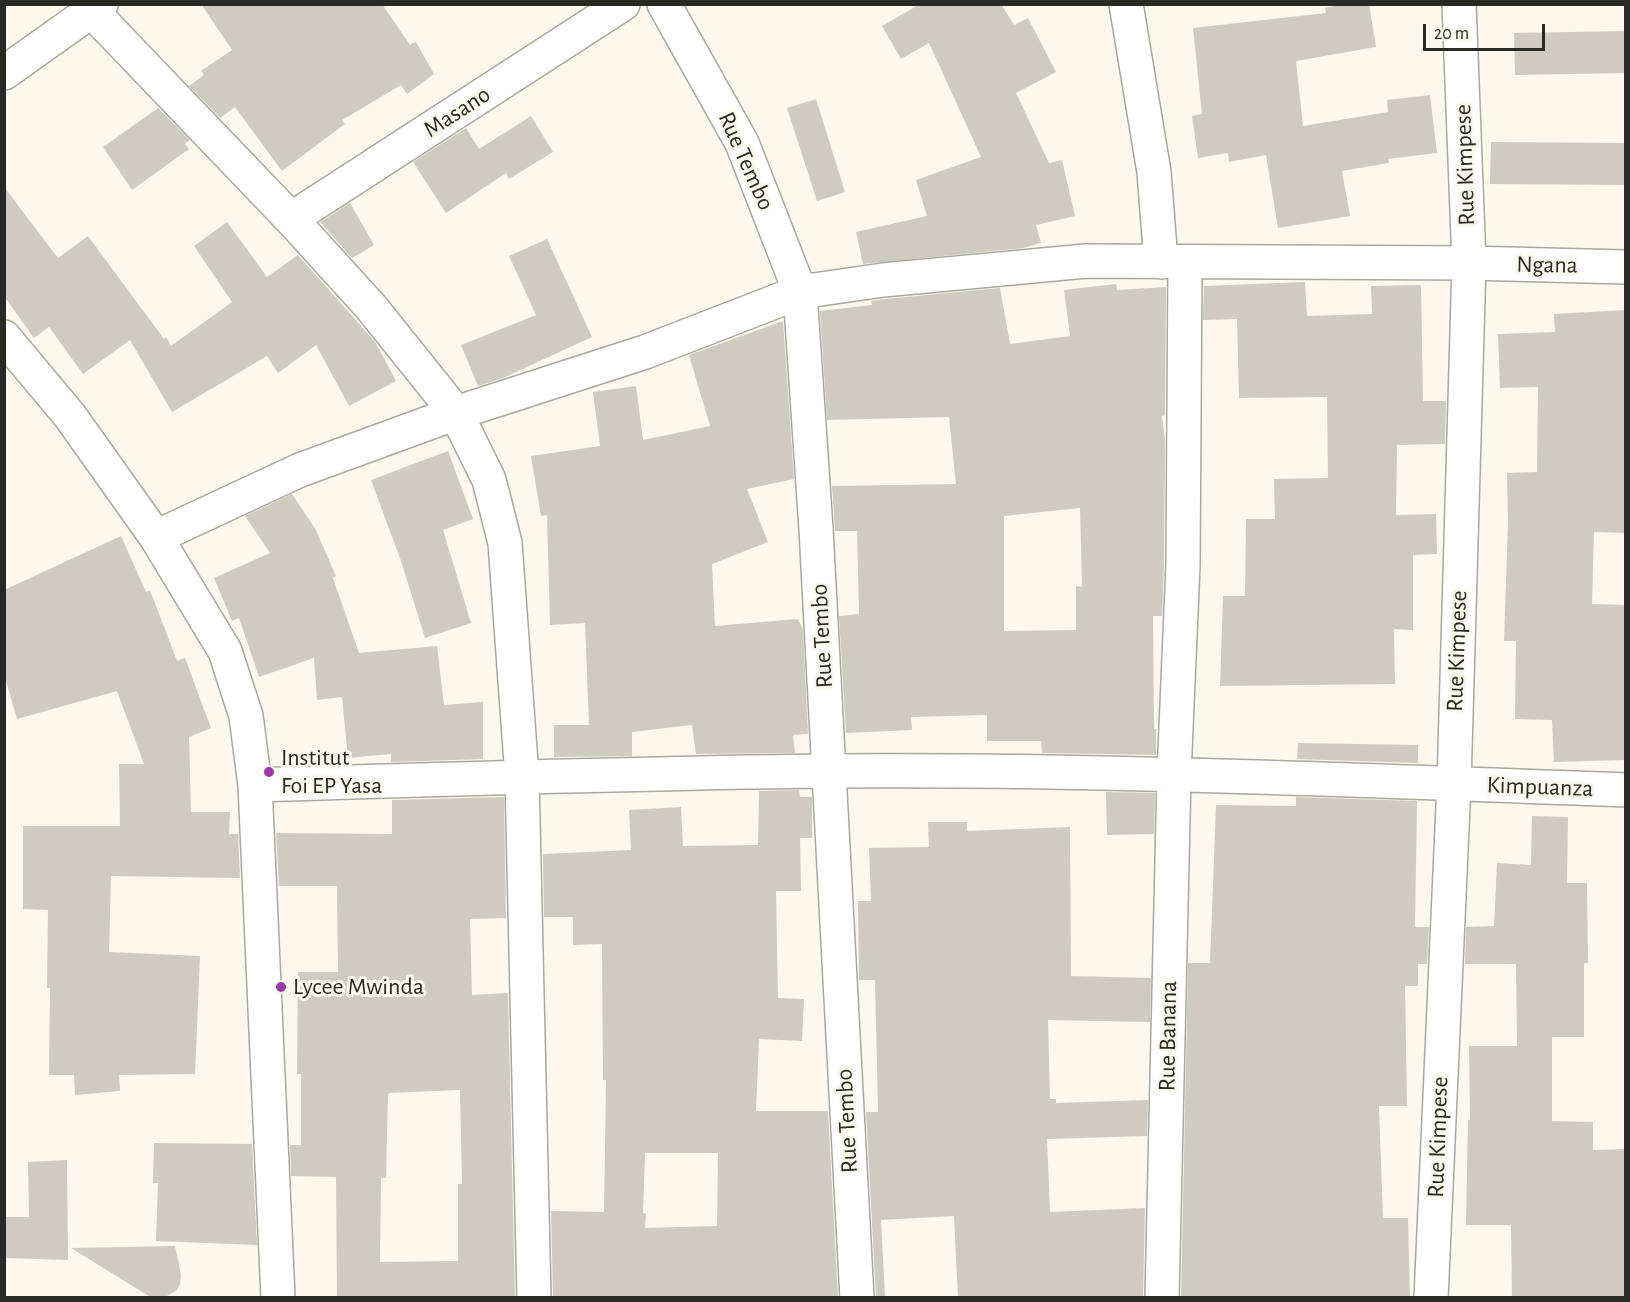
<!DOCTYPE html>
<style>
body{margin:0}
#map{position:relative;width:1630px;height:1302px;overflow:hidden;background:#faf9ec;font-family:"Alegreya Sans",sans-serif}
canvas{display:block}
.frame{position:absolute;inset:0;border:6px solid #2a2a25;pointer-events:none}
.scale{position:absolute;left:1423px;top:24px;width:122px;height:27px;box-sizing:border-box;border:3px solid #2a2a25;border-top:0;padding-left:8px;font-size:18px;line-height:21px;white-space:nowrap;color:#2a2a25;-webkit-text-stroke:4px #faf9ec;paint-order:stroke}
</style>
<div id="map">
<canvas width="1630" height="1302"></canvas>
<div class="frame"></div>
<div class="scale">20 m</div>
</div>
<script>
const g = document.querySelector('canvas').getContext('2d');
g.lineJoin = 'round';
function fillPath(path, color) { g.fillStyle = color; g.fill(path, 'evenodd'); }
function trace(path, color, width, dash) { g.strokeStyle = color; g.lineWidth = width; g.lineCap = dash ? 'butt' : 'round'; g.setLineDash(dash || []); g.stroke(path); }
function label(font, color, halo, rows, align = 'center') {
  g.font = font + ' "Alegreya Sans",sans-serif'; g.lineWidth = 6; g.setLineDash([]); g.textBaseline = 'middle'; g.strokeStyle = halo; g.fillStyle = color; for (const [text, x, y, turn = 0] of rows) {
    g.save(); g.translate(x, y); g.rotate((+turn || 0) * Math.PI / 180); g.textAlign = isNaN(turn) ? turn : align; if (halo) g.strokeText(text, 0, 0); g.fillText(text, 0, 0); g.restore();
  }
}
const building = new Path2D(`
 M 201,4 L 382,4 L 410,45 L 416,42 L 434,74 L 407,94 L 401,85 L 342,120 L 345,124 L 282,171 L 235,107 L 220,118 L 189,86 L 204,75 L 201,71 L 232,50 Z
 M 920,4 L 1001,4 L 1014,25 L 1028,18 L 1056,72 L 1016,93 L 1049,163 L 1062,160 L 1075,216 L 1036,225 L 1041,243 L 1023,248 L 863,264 L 856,232 L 927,216 L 916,180 L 981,157 L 929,43 L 901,59 L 882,26 Z
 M 1344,4 L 1369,4 L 1376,47 L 1296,61 L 1303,126 L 1388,112 L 1387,100 L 1430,95 L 1437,153 L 1388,159 L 1389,163 L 1342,171 L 1350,216 L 1278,228 L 1266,155 L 1229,162 L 1228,153 L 1198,158 L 1192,116 L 1202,114 L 1193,28 L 1326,13 L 1325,8 Z
 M 1626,31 L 1626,73 L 1515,75 L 1514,33 Z
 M 816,99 L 845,192 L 817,201 L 787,108 Z
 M 158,108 L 190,140 L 185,144 L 189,149 L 132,190 L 103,147 Z
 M 531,116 L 553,152 L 509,179 L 506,173 L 446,213 L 413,162 L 466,128 L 479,149 Z
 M 1491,142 L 1626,143 L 1626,185 L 1490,184 Z
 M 4,187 L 58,258 L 88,236 L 164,339 L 166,337 L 171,346 L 232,302 L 194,246 L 227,222 L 267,277 L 298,255 L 376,343 L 396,381 L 349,406 L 316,345 L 278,373 L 267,356 L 172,412 L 130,340 L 83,374 L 49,327 L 34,338 L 4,296 Z
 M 350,203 L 374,245 L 352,258 L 320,222 Z
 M 547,239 L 592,337 L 503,378 L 478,386 L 461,345 L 536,315 L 509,256 Z
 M 1305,282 L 1307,316 L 1372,314 L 1371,286 L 1421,285 L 1423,401 L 1446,401 L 1445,444 L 1397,445 L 1396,515 L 1436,514 L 1437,554 L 1413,555 L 1413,630 L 1394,629 L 1395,684 L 1220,686 L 1223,596 L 1245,596 L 1246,519 L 1275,519 L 1274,479 L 1328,478 L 1327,397 L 1239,398 L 1237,319 L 1203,320 L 1204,286 Z
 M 1116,284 L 1117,290 L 1166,287 L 1165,415 L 1162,416 L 1165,440 L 1164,565 L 1162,616 L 1153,616 L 1154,729 L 1156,729 L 1156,755 L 1042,753 L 1041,741 L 987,741 L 987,715 L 911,717 L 912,730 L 846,733 L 839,616 L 859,614 L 857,531 L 835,531 L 832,486 L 956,484 L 949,417 L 827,420 L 820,311 L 872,305 L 871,301 L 885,299 L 1000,288 L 1010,344 L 1070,336 L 1064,290 ZM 1080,508 L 1082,587 L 1076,586 L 1076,630 L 1004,631 L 1004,516 Z
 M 1626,310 L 1626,533 L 1594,532 L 1592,604 L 1626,605 L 1625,760 L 1554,762 L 1552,720 L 1515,719 L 1516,641 L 1504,641 L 1508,523 L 1507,473 L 1537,472 L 1538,387 L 1500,388 L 1498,334 L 1555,332 L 1554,314 Z
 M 783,321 L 794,479 L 747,489 L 768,542 L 712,564 L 715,626 L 798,619 L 803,630 L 808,734 L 793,735 L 795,753 L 696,754 L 692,725 L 632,732 L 632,756 L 554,757 L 554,725 L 589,725 L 585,623 L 550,625 L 547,515 L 541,516 L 531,456 L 600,446 L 593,392 L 636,386 L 643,440 L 710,426 L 689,355 Z
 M 448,451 L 473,519 L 443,530 L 471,623 L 425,638 L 401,561 L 371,480 Z
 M 292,494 L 316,530 L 336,576 L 333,578 L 359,653 L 437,646 L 444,705 L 483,702 L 483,759 L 391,762 L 391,754 L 348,758 L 342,697 L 317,700 L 314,658 L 259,677 L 239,618 L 232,621 L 214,578 L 270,553 L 245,516 Z
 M 121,536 L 146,592 L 150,590 L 177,661 L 185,658 L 211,728 L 189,737 L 191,812 L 230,812 L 229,834 L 238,834 L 240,878 L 111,876 L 109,952 L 200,956 L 195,1074 L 119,1075 L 120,1091 L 75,1095 L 74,1075 L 49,1075 L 50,988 L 47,988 L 48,910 L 23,909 L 23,826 L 120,826 L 119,764 L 144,764 L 117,691 L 17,719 L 4,674 L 4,590 Z
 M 1298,743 L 1418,745 L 1418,763 L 1297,759 Z
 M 799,790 L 800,797 L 812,797 L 812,838 L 800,838 L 801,891 L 776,891 L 778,998 L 804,999 L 802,1041 L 759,1039 L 756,1111 L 828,1111 L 838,1298 L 553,1298 L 551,1211 L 604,1212 L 606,1080 L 603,1080 L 602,944 L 573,945 L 573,917 L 544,917 L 543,854 L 631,850 L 629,810 L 681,807 L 683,846 L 758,845 L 759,791 ZM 645,1153 L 718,1153 L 717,1226 L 645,1228 L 646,1214 L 643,1213 Z
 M 1106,792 L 1155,793 L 1154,834 L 1107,835 Z
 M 504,797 L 506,918 L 470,919 L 472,995 L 508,993 L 515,1298 L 337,1298 L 336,1177 L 291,1176 L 290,1145 L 301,1145 L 301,1074 L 297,1074 L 298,972 L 338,972 L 337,886 L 279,886 L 276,833 L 392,834 L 392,800 ZM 460,1090 L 462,1184 L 458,1184 L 458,1261 L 380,1262 L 381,1178 L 386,1178 L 388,1094 L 390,1093 Z
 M 1296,797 L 1417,801 L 1415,927 L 1429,927 L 1427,964 L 1418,964 L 1418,986 L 1405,986 L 1407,1106 L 1379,1106 L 1383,1218 L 1408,1218 L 1410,1298 L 1181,1298 L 1188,963 L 1210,963 L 1216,805 L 1296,806 Z
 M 1532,816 L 1568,817 L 1567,883 L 1587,883 L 1588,963 L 1584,963 L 1584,1037 L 1552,1037 L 1552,1121 L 1593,1122 L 1593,1150 L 1626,1149 L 1626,1298 L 1512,1298 L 1511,1225 L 1466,1225 L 1468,1120 L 1470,1120 L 1469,1046 L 1517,1046 L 1516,964 L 1465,964 L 1466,927 L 1494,926 L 1497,863 L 1531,865 Z
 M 928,822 L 967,822 L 967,831 L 1070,827 L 1071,976 L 1151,978 L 1150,1022 L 1048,1020 L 1050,1099 L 1056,1099 L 1056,1103 L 1148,1100 L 1147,1136 L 1047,1139 L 1050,1212 L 1145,1208 L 1143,1298 L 958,1298 L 954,1216 L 881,1220 L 885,1298 L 876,1298 L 866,1112 L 878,1112 L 875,980 L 859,980 L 858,901 L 871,901 L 869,848 L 929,847 Z
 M 154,1143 L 252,1144 L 257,1245 L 156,1241 L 158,1183 L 153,1183 Z
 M 67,1160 L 68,1260 L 4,1258 L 4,1217 L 29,1217 L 28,1162 Z
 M 175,1246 L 181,1275 L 180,1284 L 176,1291 L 163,1298 L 152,1298 L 71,1248 Z`);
const minor = new Path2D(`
 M 85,4 L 291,219 L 371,307 L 456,413 L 489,480 L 505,543 L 522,777 L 534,1298
 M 664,4 L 742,143 L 800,292 L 816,529 L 857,1298
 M 1126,4 L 1154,172 L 1161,262
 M 4,73 L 101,4
 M 291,219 L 623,4
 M 4,337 L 70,416 L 156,537 L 225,651 L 246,716 L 255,785 L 278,1298
 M 156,537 L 300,470 L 456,413 L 645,352 L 800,292 L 883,280 L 1086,261 L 1469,263 L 1626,267
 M 255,785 C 446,779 636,773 827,771 C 1093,769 1359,780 1626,790
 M 1162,1298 L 1174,775 L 1183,565 L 1185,262
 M 1431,1298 L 1454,784 L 1469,263 L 1459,4`);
const markers = [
 [269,772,6,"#9a3aa2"],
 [281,987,6,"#9a3aa2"]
];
const streetNames = [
 ["Masano",457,112,-33],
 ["Rue Tembo",746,161,66],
 ["Rue Kimpese",1465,165,-92],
 ["Ngana",1547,265,1],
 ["Rue Tembo",822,636,-93],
 ["Rue Kimpese",1457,651,-88],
 ["Kimpuanza",1540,787,2],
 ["Rue Banana",1168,1036,-89],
 ["Rue Tembo",847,1121,-93],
 ["Rue Kimpese",1438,1137,-88]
];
const poiNames = [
 ["Institut",281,758],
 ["Foi EP Yasa",281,786],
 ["Lycee Mwinda",293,987]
];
fillPath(building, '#ceccc0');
trace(minor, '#aaa99d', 36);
trace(minor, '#fff', 33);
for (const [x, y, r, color] of markers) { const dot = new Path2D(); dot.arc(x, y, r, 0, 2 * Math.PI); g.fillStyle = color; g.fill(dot); trace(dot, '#faf9ec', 2); }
label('24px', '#2a2a25', '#faf9ec', streetNames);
label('24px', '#2a2a25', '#faf9ec', poiNames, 'left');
</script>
